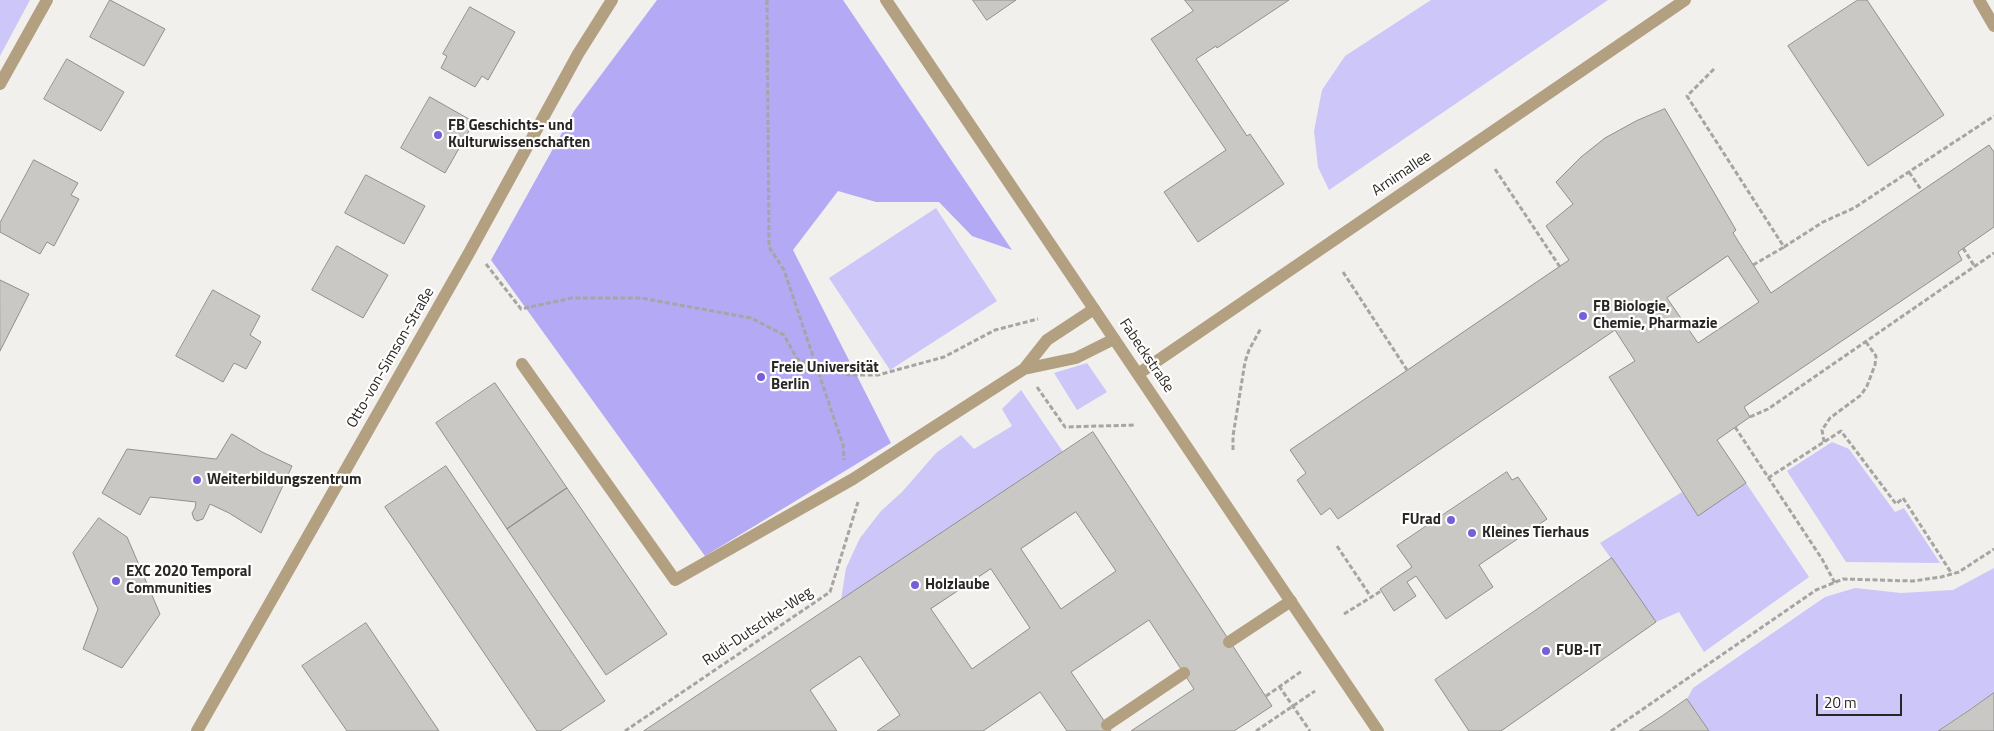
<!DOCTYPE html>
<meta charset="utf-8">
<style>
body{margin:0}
#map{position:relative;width:1994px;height:731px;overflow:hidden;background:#f2f0ed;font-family:"Titillium Web",sans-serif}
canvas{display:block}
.scale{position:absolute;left:1816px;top:694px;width:86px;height:22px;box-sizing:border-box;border:2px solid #282726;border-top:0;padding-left:6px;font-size:15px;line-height:18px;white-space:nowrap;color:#282726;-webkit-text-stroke:4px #fffefc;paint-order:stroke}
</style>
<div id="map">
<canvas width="1994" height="731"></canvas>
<div class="scale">20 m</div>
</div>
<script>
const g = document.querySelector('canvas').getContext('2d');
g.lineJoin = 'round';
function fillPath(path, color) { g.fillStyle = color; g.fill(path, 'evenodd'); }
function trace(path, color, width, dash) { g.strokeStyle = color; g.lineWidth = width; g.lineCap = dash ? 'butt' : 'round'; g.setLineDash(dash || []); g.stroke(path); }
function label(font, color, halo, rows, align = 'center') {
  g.font = font + ' "Titillium Web",sans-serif'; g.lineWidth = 4.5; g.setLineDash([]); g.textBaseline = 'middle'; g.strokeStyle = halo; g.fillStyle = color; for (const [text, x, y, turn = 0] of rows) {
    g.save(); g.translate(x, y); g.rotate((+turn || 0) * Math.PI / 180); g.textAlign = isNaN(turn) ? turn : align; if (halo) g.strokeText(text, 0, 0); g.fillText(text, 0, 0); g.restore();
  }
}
const green = new Path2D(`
 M 0,0 L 30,0 L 0,56 Z
 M 1431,0 L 1608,0 L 1329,190 L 1318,167 L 1314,131 L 1322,90 L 1345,56 Z
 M 936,208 L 997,301 L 890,370 L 829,278 Z
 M 1087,363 L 1107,392 L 1077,410 L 1054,373 Z
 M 1021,390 L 1063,452 L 841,600 L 846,568 L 860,538 L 881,511 L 902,492 L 936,453 L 961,435 L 974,449 L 1012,426 L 1002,409 Z
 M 1832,442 L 1849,449 L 1895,512 L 1904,508 L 1940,563 L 1846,562 L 1787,471 Z
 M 1746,483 L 1809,577 L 1704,652 L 1679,612 L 1656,622 L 1600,543 L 1682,492 L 1698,516 Z
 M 1994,568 L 1994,693 L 1937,731 L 1709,731 L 1687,699 L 1693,688 L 1825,597 L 1855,588 L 1901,593 L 1953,590 Z`);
const forest = new Path2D(`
 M 657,0 L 843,0 L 1012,250 L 972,236 L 939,202 L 876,202 L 838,191 L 793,250 L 891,443 L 705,556 L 491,260 L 574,111 Z`);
const building = new Path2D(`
 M 110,0 L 165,29 L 144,66 L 90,37 Z
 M 973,0 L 1016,0 L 987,20 Z
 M 1185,0 L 1289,0 L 1217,48 L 1216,46 L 1196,59 L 1247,136 L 1250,134 L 1284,184 L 1198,242 L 1164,192 L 1226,150 L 1151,39 L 1193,11 Z
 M 1858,0 L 1867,0 L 1944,115 L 1868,166 L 1788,46 Z
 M 470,7 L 515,32 L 488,80 L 482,76 L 475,87 L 441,68 L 447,56 L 443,54 Z
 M 67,59 L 124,92 L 101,131 L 44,99 Z
 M 430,97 L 474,122 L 445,173 L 401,148 Z
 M 1665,109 L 1736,230 L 1733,233 L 1771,293 L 1989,145 L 1994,152 L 1994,227 L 1958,252 L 1962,260 L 1744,407 L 1750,417 L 1717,440 L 1746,483 L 1698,516 L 1609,377 L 1635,361 L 1615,330 L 1338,519 L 1330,508 L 1321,515 L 1297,480 L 1306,473 L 1290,450 L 1569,260 L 1546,226 L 1573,204 L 1556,182 L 1581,157 L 1605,138 L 1636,121 ZM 1728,256 L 1759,302 L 1698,343 L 1667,298 Z
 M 34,160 L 78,183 L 71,195 L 79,199 L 54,246 L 47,242 L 40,254 L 0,232 L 0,223 Z
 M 366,175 L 425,206 L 404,244 L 345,213 Z
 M 337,246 L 388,275 L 363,318 L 312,290 Z
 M 0,280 L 29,294 L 0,351 Z
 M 213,290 L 260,316 L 250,335 L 261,342 L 246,369 L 234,363 L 223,382 L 176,356 Z
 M 495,383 L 567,488 L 507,529 L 436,423 Z
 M 1093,432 L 1272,706 L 1234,731 L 1131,731 L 1194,689 L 1149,620 L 1071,672 L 1111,731 L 1067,731 L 1040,692 L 983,731 L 877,731 L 900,715 L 860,656 L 810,690 L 837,731 L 644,731 ZM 1076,512 L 1116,571 L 1061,609 L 1021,549 ZM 991,569 L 1030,628 L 972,669 L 931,609 Z
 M 232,434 L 262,452 L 292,466 L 261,533 L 229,513 L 210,504 L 203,519 L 197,521 L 194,519 L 192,513 L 195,508 L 196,502 L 150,497 L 140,515 L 102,493 L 127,449 L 216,459 Z
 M 446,466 L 605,701 L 560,731 L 537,731 L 385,507 Z
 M 1507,472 L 1512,480 L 1518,477 L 1547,519 L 1479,565 L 1493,587 L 1446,619 L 1416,576 L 1407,582 L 1416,596 L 1394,611 L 1380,589 L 1412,567 L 1397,546 Z
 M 567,488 L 667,634 L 606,675 L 507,529 Z
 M 99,518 L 127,537 L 160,614 L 122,668 L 83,649 L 98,609 L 73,553 Z
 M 1612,558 L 1656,622 L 1501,731 L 1469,731 L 1435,680 Z
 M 366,623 L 439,731 L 347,731 L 302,666 Z
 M 1994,693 L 1994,731 L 1938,731 L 1971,709 Z
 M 1687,699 L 1709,731 L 1639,731 L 1662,716 Z`);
const path = new Path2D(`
 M 767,0 L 769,247 L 784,270 L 843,445 L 844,460
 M 1714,69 L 1687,96 L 1784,247 L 1823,222 L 1854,208 L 1994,116
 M 1495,169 L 1560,267
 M 1909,172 L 1922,191
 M 1963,248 L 1975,267
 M 486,264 L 521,309 L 572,298 L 641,298 L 751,318 L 784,335 L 797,359 L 849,375 L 878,375 L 944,357 L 995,330 L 1038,319
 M 1753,265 L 1784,247
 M 1343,272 L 1407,370
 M 1037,387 L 1065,427 L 1136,425
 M 1750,417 L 1768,409 L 1994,253
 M 1735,427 L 1822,559 L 1835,583
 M 1824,442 L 1822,430 L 1830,418 L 1861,395 L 1867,386 L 1875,365 L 1876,356 L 1866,342
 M 1233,450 L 1233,436 L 1245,362 L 1249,350 L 1261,328
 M 1768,478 L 1841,431 L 1896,504 L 1903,498 L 1952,574
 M 1337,546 L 1371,597
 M 1344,614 L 1381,591
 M 1279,686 L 1310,731
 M 1266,696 L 1302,671
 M 625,731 L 830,592 L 858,502
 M 1256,731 L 1315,691
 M 1611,731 L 1816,590 L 1843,579 L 1913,581 L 1941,577 L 1959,572 L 1994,549`);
const service = new Path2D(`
 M 522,364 L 675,580 L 853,479 L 1024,369 L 1047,340 L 1094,309
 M 1024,369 L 1076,358 L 1114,339
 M 1229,642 L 1291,601
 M 1107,725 L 1184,673`);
const minor = new Path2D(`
 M 886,0 L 1378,731
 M 1979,0 L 1994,26
 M 0,84 L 47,0
 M 1138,374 L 1685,0
 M 197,731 L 469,253 L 578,54 L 612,0`);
const markers = [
 [438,135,5,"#795ed9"],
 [1583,316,5,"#795ed9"],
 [761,377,5,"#795ed9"],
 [197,480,5,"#795ed9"],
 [1451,520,5,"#795ed9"],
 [1472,533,5,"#795ed9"],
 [116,581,5,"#795ed9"],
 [915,585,5,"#795ed9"],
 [1546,651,5,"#795ed9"]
];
const poiNames = [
 ["FB Geschichts- und",448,126],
 ["Kulturwissenschaften",448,143],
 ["FB Biologie,",1593,307],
 ["Chemie, Pharmazie",1593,324],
 ["Freie Universität",771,368],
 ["Berlin",771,385],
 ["Weiterbildungszentrum",207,480],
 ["FUrad",1441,520,"right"],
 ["Kleines Tierhaus",1482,533],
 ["EXC 2020 Temporal",126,572],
 ["Communities",126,589],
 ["Holzlaube",925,585],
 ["FUB-IT",1556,651]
];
const streetNames = [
 ["Arnimallee",1402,174,-34],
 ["Fabeckstraße",1146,356,56],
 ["Otto-von-Simson-Straße",391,358,-60],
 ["Rudi-Dutschke-Weg",758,627,-34]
];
fillPath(green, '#ccc6f9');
fillPath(forest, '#b3a9f5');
fillPath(building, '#cac8c5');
trace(building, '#908f8c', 1);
trace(path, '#a7a5a3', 3, [5, 2.5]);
trace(service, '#b3a081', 12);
trace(minor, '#b3a081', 12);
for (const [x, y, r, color] of markers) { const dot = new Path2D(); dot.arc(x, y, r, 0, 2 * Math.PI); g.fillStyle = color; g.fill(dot); trace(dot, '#fffefc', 2); }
label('bold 15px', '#282726', '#fffefc', poiNames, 'left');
label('15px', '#282726', '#fffefc', streetNames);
</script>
